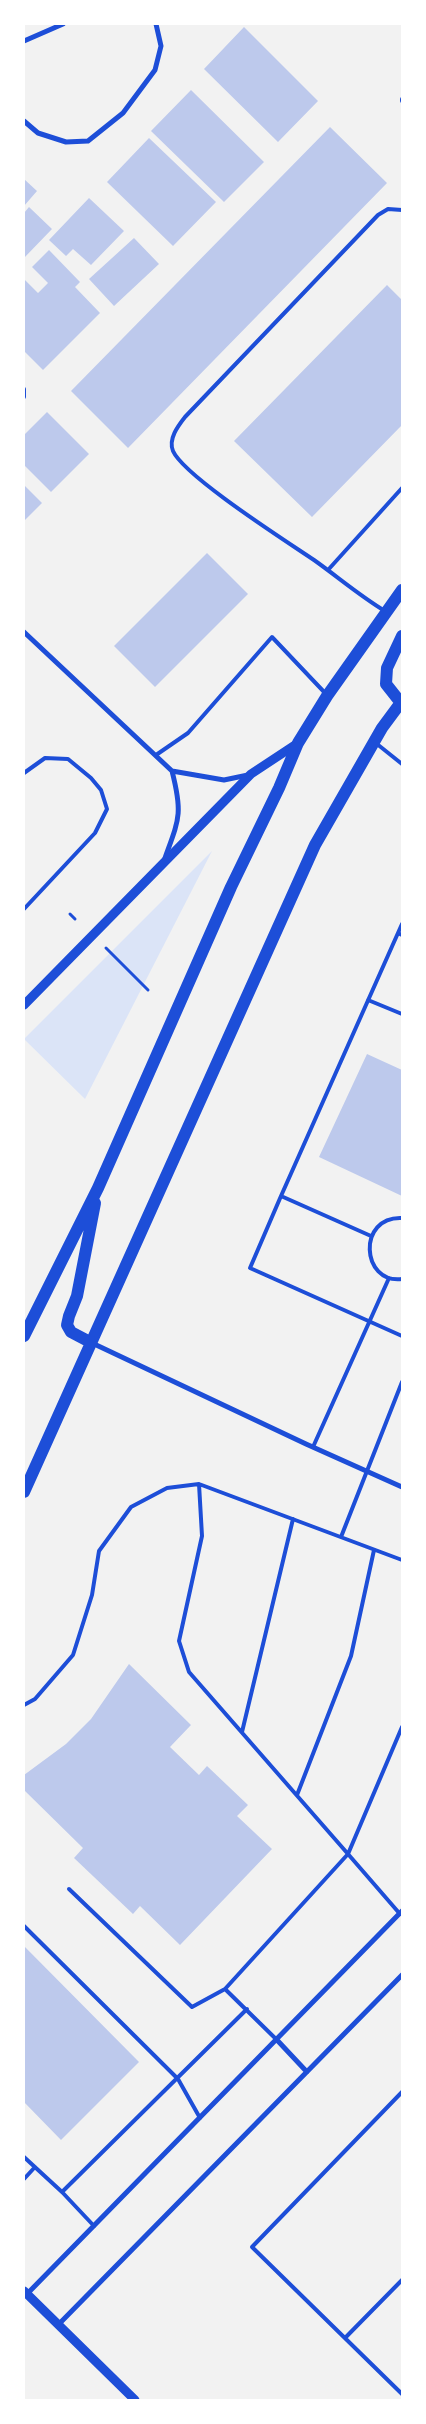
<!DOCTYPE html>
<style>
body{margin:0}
#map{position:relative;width:426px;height:2424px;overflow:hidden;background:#f2f2f2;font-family:"Nunito Sans",sans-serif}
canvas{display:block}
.frame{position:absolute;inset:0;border:25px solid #fff;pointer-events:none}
</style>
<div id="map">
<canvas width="426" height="2424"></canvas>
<div class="frame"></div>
</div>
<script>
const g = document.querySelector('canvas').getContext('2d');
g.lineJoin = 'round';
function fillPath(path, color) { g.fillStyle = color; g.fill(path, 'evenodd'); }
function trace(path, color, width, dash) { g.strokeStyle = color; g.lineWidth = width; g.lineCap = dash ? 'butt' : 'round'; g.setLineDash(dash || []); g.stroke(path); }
const green = new Path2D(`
 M 212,851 L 85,1099 L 24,1039 Z`);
const building = new Path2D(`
 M 244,27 L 318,101 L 278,142 L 204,69 Z
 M 191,90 L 264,162 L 224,202 L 151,131 Z
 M 330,127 L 387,183 L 128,448 L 71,391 Z
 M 149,138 L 216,202 L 173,246 L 107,182 Z
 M 24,179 L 37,191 L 24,206 Z
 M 89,198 L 124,231 L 91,265 L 73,249 L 66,256 L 49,240 Z
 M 29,207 L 52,229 L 24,258 L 24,213 Z
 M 134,238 L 159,264 L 114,306 L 89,279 Z
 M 49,250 L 80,282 L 75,287 L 100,313 L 43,370 L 24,351 L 24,279 L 38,293 L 48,283 L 32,267 Z
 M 387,285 L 402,300 L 402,425 L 312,517 L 234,441 Z
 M 47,412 L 89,454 L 51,492 L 24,465 L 24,435 Z
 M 24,485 L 42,503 L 24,521 Z
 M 207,553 L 248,594 L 155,687 L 114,646 Z
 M 367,1054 L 402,1070 L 402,1196 L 319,1157 Z
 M 129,1664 L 191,1725 L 170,1747 L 199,1775 L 207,1766 L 248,1805 L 237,1816 L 272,1849 L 180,1945 L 140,1906 L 133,1914 L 74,1858 L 83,1848 L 24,1790 L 24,1775 L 66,1744 L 91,1719 Z
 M 24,1946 L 139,2062 L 61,2140 L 24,2102 Z`);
const path = new Path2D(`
 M 70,914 L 75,919
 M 106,948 L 148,990`);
const service = new Path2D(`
 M 402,99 L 402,101
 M 24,389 L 24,397
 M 328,570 L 402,488
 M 385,611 C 360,596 338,577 314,560 C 286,541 184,476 173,451 C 168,439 178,426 185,417 L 378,215 L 388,209 L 402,210
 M 377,744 L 402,764
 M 156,755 L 188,733 L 272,637 L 326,694
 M 24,773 L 45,758 L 68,759 L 91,778 L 101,790 L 107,809 L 95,833 L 24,909
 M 398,933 L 402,924
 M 368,1000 L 402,1014
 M 281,1196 L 250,1268 L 402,1336
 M 402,1218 C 357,1216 361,1284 402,1279
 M 371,1236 L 281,1196 L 398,933 L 402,935
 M 313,1447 L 389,1278
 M 341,1537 L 402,1382
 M 24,1705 L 35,1699 L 73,1655 L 92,1595 L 99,1551 L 131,1507 L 167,1488 L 199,1484 L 402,1560
 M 242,1732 L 293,1519
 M 297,1795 L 351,1656 L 374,1550
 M 69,1889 L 192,2007 L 225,1989 L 348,1854 L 189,1672 L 179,1641 L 202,1536 L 199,1484
 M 400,1914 L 348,1854 L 402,1727
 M 24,1926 L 178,2079 L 200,2118
 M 225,1989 L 277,2040
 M 402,2092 L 252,2247 L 402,2394
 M 24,2157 L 62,2192 L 247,2009
 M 24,2179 L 35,2167
 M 62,2192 L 94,2226
 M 345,2338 L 402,2280`);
const minor = new Path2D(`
 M 24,41 L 63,24
 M 24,121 L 38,133 L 66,142 L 88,141 L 123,113 L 155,70 L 161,46 L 156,24
 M 24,632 L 172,771 C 183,814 179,819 165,858
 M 172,771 L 224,780 L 248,775
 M 92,1343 L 306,1444 L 402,1487
 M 277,2040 L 307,2072
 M 27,2294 L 402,1911
 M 58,2325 L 402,1975`);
const tertiary = new Path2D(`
 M 24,1005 L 251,774 L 298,743
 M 24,2291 L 135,2400`);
const primary = new Path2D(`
 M 401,703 L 386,684 L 387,668 L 402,636
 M 24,1336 L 98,1188 L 231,887 L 279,788 L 298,743 L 327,696 L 402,590
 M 90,1342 L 71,1332 L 67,1325 L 69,1316 L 77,1296 L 95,1203
 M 24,1492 L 315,845 L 382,728 L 402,701`);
fillPath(green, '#dbe4f7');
fillPath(building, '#bdc9ec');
trace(path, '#1d4ed8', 3);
trace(service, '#1d4ed8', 4);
trace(minor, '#1d4ed8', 5);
trace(tertiary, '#1d4ed8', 9);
trace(primary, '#1d4ed8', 12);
</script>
